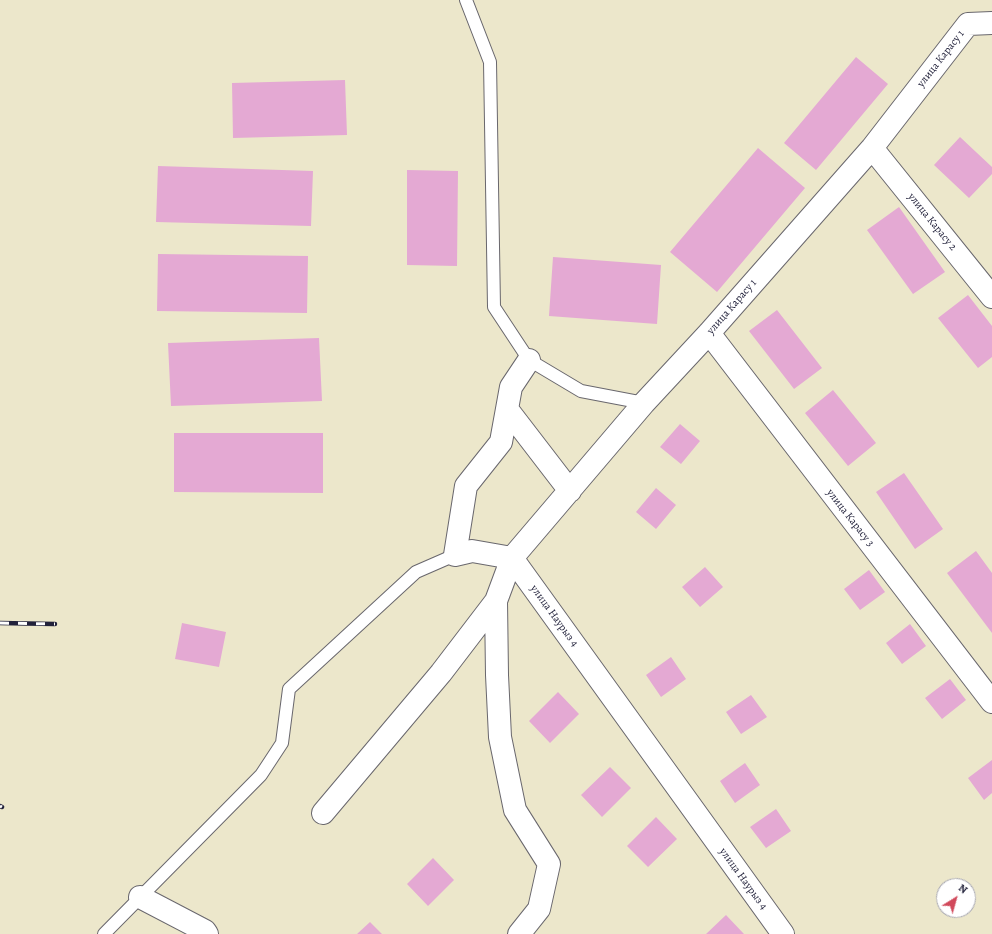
<!DOCTYPE html>
<meta charset="utf-8">
<style>
body{margin:0}
#map{position:relative;width:992px;height:934px;overflow:hidden;background:#ece7cb;font-family:Alegreya,serif}
canvas{display:block}
.north{position:absolute;left:936px;top:878px;width:40px;height:40px;box-sizing:border-box;background:#fff;border:1px solid #a7a7b1;border-radius:50%;rotate:37deg;font-size:11px;font-weight:700;line-height:16px;text-align:center;color:#22223b}
.north::after{content:'';display:block;margin:auto;width:14px;height:18px;background:#d1495b;clip-path:polygon(50% 0,100% 100%,50% 72%,0 100%)}
</style>
<div id="map">
<canvas width="992" height="934"></canvas>
<div class="north">N</div>
</div>
<script>
const g = document.querySelector('canvas').getContext('2d');
g.lineJoin = 'round';
function fillPath(path, color) { g.fillStyle = color; g.fill(path, 'evenodd'); }
function trace(path, color, width, dash) { g.strokeStyle = color; g.lineWidth = width; g.lineCap = dash ? 'butt' : 'round'; g.setLineDash(dash || []); g.stroke(path); }
function label(font, color, halo, rows, align = 'center') {
  g.font = font + ' Alegreya,serif'; g.lineWidth = 4; g.setLineDash([]); g.textBaseline = 'middle'; g.strokeStyle = halo; g.fillStyle = color; for (const [text, x, y, turn = 0] of rows) {
    g.save(); g.translate(x, y); g.rotate((+turn || 0) * Math.PI / 180); g.textAlign = isNaN(turn) ? turn : align; if (halo) g.strokeText(text, 0, 0); g.fillText(text, 0, 0); g.restore();
  }
}
const building = new Path2D(`
 M 856,57 L 888,84 L 816,170 L 784,143 Z
 M 345,80 L 347,135 L 233,138 L 232,83 Z
 M 960,137 L 992,167 L 992,174 L 969,198 L 934,165 Z
 M 758,148 L 805,188 L 717,292 L 670,252 Z
 M 158,166 L 313,171 L 311,226 L 156,222 Z
 M 407,170 L 458,171 L 457,266 L 407,265 Z
 M 899,207 L 945,272 L 913,294 L 867,230 Z
 M 158,254 L 308,256 L 307,313 L 157,311 Z
 M 553,257 L 661,265 L 657,324 L 549,316 Z
 M 968,295 L 992,326 L 992,357 L 978,368 L 938,318 Z
 M 777,310 L 822,368 L 794,389 L 749,331 Z
 M 319,338 L 322,401 L 171,406 L 168,343 Z
 M 833,390 L 876,443 L 848,466 L 805,413 Z
 M 680,424 L 700,441 L 681,464 L 660,447 Z
 M 174,433 L 323,433 L 323,493 L 174,492 Z
 M 904,473 L 943,529 L 915,549 L 876,492 Z
 M 656,488 L 676,505 L 656,529 L 636,512 Z
 M 976,551 L 992,573 L 992,633 L 947,573 Z
 M 705,567 L 723,587 L 700,607 L 682,587 Z
 M 869,570 L 885,592 L 860,610 L 844,589 Z
 M 182,623 L 226,632 L 219,667 L 175,659 Z
 M 910,624 L 926,646 L 902,664 L 886,643 Z
 M 671,657 L 686,679 L 661,697 L 646,675 Z
 M 950,679 L 966,700 L 942,719 L 925,698 Z
 M 558,692 L 579,714 L 550,743 L 529,721 Z
 M 751,695 L 767,717 L 741,734 L 726,712 Z
 M 992,760 L 992,793 L 984,800 L 968,778 Z
 M 745,763 L 760,785 L 735,803 L 720,781 Z
 M 610,767 L 631,788 L 602,817 L 581,795 Z
 M 776,809 L 791,831 L 766,848 L 750,827 Z
 M 656,817 L 677,839 L 648,867 L 627,846 Z
 M 433,858 L 454,880 L 428,906 L 407,884 Z
 M 726,915 L 744,934 L 706,934 Z
 M 370,922 L 382,934 L 357,934 Z`);
const lane = new Path2D(`
 M 466,0 L 490,62 L 494,307 L 529,360 L 581,391 L 644,403
 M 104,934 L 261,775 L 282,743 L 289,689 L 416,572 L 455,555`);
const street = new Path2D(`
 M 872,148 L 992,297
 M 709,333 L 992,702
 M 529,360 L 511,387 L 507,409 L 570,491
 M 507,409 L 501,442 L 466,486 L 455,555 L 472,551 L 512,558 L 644,403 L 709,333 L 872,148 L 968,24 L 992,23
 M 496,601 L 497,675 L 500,737 L 515,810 L 549,864 L 539,909 L 519,934
 M 323,813 L 441,673 L 496,601 L 512,558 L 783,934
 M 140,897 L 205,931 L 207,934`);
const rail = new Path2D(`
 M 0,623 L 55,624
 M 0,806 L 2,807`);
const streetNames = [
 ["улица Карасу 1",941,59,-52],
 ["улица Карасу 2",932,222,51],
 ["улица Карасу 1",732,307,-49],
 ["улица Карасу 3",850,518,52],
 ["улица Наурыз 4",554,616,54],
 ["улица Наурыз 4",743,879,54]
];
fillPath(building, '#e4a9d3');
trace(lane, '#69676d', 14);
trace(street, '#69676d', 24);
trace(lane, '#fff', 12);
trace(street, '#fff', 22);
trace(rail, '#22223b', 4.5);
trace(rail, '#fff', 3, [9]);
label('11px', '#22223b', '#fff', streetNames);
</script>
